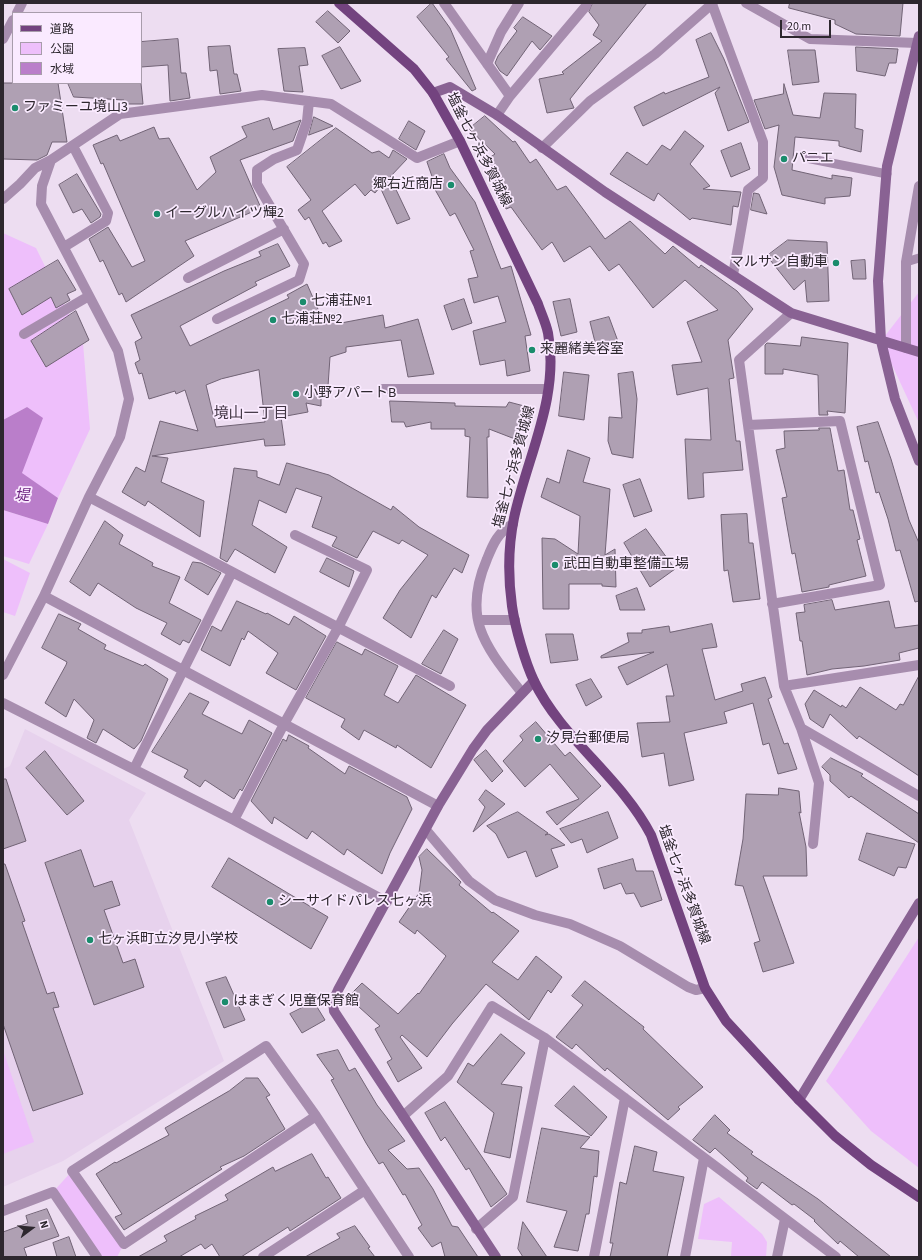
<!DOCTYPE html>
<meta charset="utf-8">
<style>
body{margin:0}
#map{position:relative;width:922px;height:1260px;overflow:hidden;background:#edddf1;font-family:"Source Sans 3","Noto Sans JP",sans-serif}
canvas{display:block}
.frame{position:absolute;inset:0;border:4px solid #2d272e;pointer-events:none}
.legend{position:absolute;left:12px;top:12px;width:130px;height:72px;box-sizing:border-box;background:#faeaff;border:1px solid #a89cab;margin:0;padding:5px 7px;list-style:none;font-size:12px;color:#2d272e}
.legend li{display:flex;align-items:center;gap:8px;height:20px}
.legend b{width:20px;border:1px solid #a89cab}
.north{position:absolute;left:12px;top:1208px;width:40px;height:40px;-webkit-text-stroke:3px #faeaff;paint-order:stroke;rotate:74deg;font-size:11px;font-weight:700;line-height:16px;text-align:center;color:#2d272e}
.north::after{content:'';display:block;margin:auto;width:14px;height:18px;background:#2d272e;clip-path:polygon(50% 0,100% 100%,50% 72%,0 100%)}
.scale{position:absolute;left:780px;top:20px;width:51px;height:18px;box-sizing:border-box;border:2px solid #2d272e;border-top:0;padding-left:5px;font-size:12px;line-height:14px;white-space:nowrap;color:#2d272e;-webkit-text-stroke:3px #faeaff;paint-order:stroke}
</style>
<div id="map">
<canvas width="922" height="1260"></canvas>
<div class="frame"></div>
<ul class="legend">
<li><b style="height:5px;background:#73437f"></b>道路</li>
<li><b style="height:11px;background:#eebffb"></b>公園</li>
<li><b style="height:11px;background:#ba7eca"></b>水域</li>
</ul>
<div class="north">N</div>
<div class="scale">20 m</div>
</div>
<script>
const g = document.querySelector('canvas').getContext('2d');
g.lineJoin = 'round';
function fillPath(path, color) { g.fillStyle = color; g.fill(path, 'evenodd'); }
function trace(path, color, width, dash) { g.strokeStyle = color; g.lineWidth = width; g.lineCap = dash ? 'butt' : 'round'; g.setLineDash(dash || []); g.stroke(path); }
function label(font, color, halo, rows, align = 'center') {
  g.font = font + ' "Source Sans 3","Noto Sans JP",sans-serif'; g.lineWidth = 3.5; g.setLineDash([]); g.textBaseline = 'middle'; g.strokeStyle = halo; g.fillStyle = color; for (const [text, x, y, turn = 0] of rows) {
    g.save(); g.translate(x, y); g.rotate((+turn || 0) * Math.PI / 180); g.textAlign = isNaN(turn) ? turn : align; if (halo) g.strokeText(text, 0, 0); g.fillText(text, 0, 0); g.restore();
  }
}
const built = new Path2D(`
 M 25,729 L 146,793 L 129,820 L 224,1061 L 63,1161 L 3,1187 L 3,769 L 10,766 Z`);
const green = new Path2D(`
 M 3,233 L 36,248 L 83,343 L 90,429 L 58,498 L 22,474 L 27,407 L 3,420 Z
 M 919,292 L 919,423 L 881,341 Z
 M 3,510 L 48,524 L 29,564 L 3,556 Z
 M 3,559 L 30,573 L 15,616 L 3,612 Z
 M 919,937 L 919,1168 L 871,1131 L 826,1081 Z
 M 3,1050 L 34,1142 L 3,1154 Z
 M 72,1171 L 124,1244 L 117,1257 L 97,1257 L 53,1192 Z
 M 719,1197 L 762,1234 L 767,1242 L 766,1257 L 731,1256 L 732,1242 L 698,1239 L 704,1204 Z`);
const water = new Path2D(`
 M 27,407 L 43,418 L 22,473 L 58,498 L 48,524 L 3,510 L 3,420 Z`);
const building = new Path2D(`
 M 432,3 L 450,28 L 476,89 L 472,91 L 446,59 L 449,57 L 417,17 Z
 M 593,3 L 647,3 L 570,99 L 574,108 L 547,113 L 539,79 L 564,74 L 562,72 L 602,41 L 593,35 L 599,25 L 589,12 Z
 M 790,3 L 903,3 L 900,36 L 856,34 L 835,24 L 835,20 L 789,8 Z
 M 328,11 L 350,31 L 338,43 L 316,22 Z
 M 523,17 L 552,36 L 540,50 L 532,41 L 507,76 L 500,71 L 495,63 L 498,56 L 517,31 L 514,28 Z
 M 711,33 L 724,59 L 749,122 L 728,131 L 715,93 L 720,87 L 643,126 L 634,107 L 664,92 L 665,94 L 709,77 L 696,40 Z
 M 178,39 L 181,73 L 186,73 L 190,98 L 170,101 L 168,65 L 141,67 L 141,42 Z
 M 230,46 L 234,74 L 237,74 L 241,91 L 220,94 L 217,70 L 210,71 L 208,47 Z
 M 340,47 L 361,81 L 341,89 L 322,56 Z
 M 856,47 L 898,49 L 896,63 L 889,63 L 885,76 L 857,71 Z
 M 305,48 L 308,65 L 299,66 L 303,92 L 284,91 L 278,49 Z
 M 788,50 L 815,50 L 819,82 L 793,85 Z
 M 3,83 L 58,83 L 67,142 L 52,142 L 47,155 L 37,160 L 3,159 Z
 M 68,83 L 141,83 L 143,104 L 124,104 L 124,100 L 74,97 Z
 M 784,84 L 793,115 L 820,118 L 824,93 L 856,94 L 855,128 L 863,130 L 861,152 L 839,146 L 839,141 L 795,137 L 792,170 L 832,179 L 832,175 L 852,178 L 850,196 L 825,198 L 825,204 L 782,195 L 774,167 L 779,125 L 765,129 L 754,100 L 783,94 Z
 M 485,116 L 513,142 L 515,141 L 530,163 L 536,159 L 557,190 L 566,186 L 605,239 L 630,221 L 665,254 L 673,246 L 699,268 L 701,265 L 737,291 L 753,309 L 728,340 L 734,378 L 729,379 L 736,441 L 740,441 L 743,470 L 703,473 L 704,497 L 688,499 L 685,439 L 711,440 L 708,388 L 677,395 L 672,365 L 702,362 L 687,322 L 718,310 L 685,280 L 653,308 L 619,264 L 609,271 L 590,246 L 564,262 L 552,242 L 542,250 L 511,207 L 506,209 L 495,187 L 495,181 L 499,179 L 486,160 L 495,154 L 469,129 Z
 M 314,117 L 333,126 L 309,135 Z
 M 269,118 L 273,130 L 301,120 L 293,141 L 240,160 L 261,208 L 185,241 L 194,256 L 126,302 L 122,293 L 119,295 L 103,260 L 100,262 L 89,239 L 108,227 L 132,267 L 145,261 L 103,163 L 101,164 L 93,145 L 117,135 L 120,141 L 154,127 L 159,139 L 169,138 L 197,190 L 216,172 L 210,157 L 247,137 L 242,127 Z
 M 409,121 L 425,131 L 416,150 L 399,139 Z
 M 336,128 L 372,153 L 379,151 L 389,158 L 393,150 L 407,159 L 390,177 L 410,219 L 397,224 L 380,187 L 375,193 L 371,190 L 365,196 L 355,184 L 322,211 L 342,241 L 329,247 L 326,242 L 323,244 L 309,217 L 305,220 L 298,210 L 311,200 L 287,167 Z
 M 685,131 L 704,146 L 690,164 L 710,186 L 703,189 L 741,192 L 738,207 L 733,206 L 731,225 L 692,218 L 690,220 L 658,193 L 654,201 L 610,174 L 627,152 L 647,165 L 662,145 L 670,150 Z
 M 741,143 L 750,169 L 731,177 L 721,151 Z
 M 444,154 L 450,168 L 475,202 L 501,269 L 511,266 L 531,335 L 525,336 L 530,371 L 507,376 L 505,360 L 480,365 L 473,331 L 506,322 L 498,296 L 474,303 L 468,279 L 478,277 L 470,251 L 474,250 L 455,213 L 450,216 L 433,186 L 435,185 L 427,162 Z
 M 77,174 L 101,214 L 100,217 L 91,223 L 82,209 L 73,213 L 59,185 Z
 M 754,193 L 759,194 L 767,214 L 751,210 Z
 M 788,240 L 827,242 L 829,301 L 807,302 L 805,280 L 794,290 L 767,256 Z
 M 278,244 L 290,266 L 255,282 L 257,285 L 180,326 L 190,346 L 289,298 L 287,295 L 307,284 L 321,316 L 339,313 L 341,323 L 383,315 L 385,328 L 418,319 L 434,374 L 408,377 L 401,340 L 346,347 L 346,352 L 330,357 L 328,386 L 321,386 L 321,406 L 306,403 L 308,412 L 281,417 L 285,445 L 265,446 L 264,439 L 152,456 L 168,458 L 161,482 L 204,501 L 200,537 L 148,501 L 145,506 L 122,492 L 136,467 L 145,472 L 160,421 L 198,431 L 185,390 L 176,394 L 175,391 L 149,399 L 142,373 L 139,374 L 135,363 L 140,360 L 135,342 L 142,338 L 131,315 L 224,271 L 261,256 L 259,252 ZM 259,370 L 265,422 L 216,427 L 206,385 L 221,379 Z
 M 58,260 L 76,290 L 67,294 L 70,300 L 56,308 L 51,297 L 22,315 L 9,289 Z
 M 865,260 L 866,279 L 853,279 L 851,261 Z
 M 464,299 L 472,323 L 452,330 L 444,306 Z
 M 570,299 L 577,332 L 561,336 L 553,302 Z
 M 76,311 L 89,340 L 46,367 L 31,341 Z
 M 609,317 L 619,344 L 595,342 L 590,322 Z
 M 802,337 L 848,343 L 845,413 L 827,411 L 828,415 L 819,415 L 818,375 L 783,369 L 783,374 L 765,374 L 765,345 L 767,343 L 800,346 Z
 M 564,372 L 589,375 L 584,420 L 559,416 Z
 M 633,372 L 637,399 L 633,458 L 612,454 L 608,441 L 609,417 L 622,418 L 618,374 Z
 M 390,401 L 455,403 L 455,406 L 506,407 L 509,402 L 528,407 L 515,439 L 489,429 L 489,437 L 487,437 L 488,498 L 467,497 L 470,437 L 465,436 L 465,429 L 431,429 L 431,422 L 406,427 L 404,422 L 392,422 Z
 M 878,422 L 891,459 L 909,520 L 919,543 L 919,601 L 915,602 L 900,550 L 896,551 L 888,519 L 879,492 L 876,493 L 868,461 L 865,462 L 857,427 Z
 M 819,428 L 830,428 L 838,471 L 844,470 L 850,510 L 853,510 L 860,539 L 857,540 L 866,576 L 829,585 L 829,587 L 802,592 L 795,553 L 792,554 L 782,498 L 787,497 L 776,450 L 785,448 L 784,431 L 819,430 Z
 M 568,450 L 590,458 L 583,482 L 610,489 L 605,555 L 615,549 L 616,587 L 602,586 L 602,584 L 569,584 L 569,609 L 543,609 L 542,538 L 555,539 L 578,554 L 580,516 L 541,497 L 547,478 L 559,483 Z
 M 287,463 L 329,475 L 391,510 L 393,506 L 419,527 L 469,555 L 462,573 L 454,568 L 436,598 L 432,595 L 411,638 L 383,618 L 400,590 L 428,555 L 402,540 L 399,544 L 373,531 L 357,558 L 332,546 L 337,537 L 312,527 L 322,497 L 296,488 L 286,513 L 259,500 L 252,525 L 287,547 L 275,573 L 235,549 L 227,562 L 220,558 L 234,468 L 257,471 L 257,477 L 279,485 Z
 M 640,479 L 652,511 L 634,517 L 623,485 Z
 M 747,514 L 749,543 L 753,543 L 760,599 L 733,602 L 728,570 L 724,571 L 721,515 Z
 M 105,521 L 123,535 L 119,544 L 153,563 L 152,566 L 180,577 L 169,603 L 201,620 L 189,643 L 183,640 L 180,645 L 161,634 L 167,623 L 136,608 L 98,583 L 90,596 L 70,582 Z
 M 646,529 L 675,569 L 650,587 L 624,543 Z
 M 327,558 L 354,571 L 349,587 L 320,572 Z
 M 193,562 L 201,563 L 221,573 L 208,595 L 185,580 Z
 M 637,588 L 645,610 L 620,610 L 616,596 Z
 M 832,600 L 835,610 L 889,601 L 895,628 L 919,625 L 919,648 L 899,653 L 900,660 L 864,666 L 832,669 L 807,675 L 802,641 L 800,641 L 796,613 L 805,612 L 804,605 Z
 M 237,601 L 266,614 L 267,613 L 289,625 L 294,616 L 326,636 L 296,690 L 266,673 L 278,653 L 248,631 L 244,640 L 242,638 L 230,666 L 201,650 L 212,626 L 221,631 Z
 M 59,614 L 81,624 L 78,629 L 106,645 L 104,649 L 143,666 L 145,664 L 168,679 L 141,741 L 134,749 L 103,729 L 96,743 L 87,738 L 94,720 L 74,699 L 66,717 L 45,703 L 66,665 L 67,662 L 42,648 Z
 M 712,624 L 717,647 L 702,649 L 715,700 L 743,691 L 741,684 L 765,677 L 772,697 L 768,699 L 784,744 L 788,743 L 797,769 L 778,774 L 769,743 L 763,745 L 753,703 L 724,712 L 727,723 L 684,733 L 694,780 L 669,786 L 664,753 L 642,757 L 637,723 L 670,722 L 666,696 L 674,696 L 667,664 L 627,685 L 618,667 L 654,652 L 601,658 L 601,656 L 629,642 L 627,633 L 642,633 L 642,630 L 669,626 L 670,632 Z
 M 444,630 L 458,639 L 441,674 L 422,664 Z
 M 546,634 L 573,634 L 578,660 L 551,663 Z
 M 337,642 L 362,655 L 365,649 L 398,666 L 384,695 L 398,703 L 416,675 L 466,705 L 431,768 L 397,745 L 396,748 L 364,730 L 359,740 L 341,727 L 345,719 L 306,698 Z
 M 919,676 L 919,776 L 859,736 L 857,739 L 830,714 L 823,728 L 810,719 L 805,704 L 814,690 L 841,707 L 842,705 L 846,708 L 860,687 L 896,710 L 900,704 L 903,705 Z
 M 591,679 L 602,697 L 586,706 L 576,685 Z
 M 190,693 L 209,702 L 202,714 L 242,734 L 249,720 L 272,733 L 242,791 L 240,789 L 234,799 L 205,780 L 200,787 L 184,777 L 188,770 L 152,752 Z
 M 536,722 L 565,756 L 570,752 L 601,786 L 557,825 L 546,812 L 579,799 L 550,764 L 525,787 L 503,761 L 523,740 L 520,736 Z
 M 289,735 L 309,746 L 308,748 L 345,774 L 349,766 L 407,797 L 412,809 L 390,853 L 382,874 L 347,849 L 344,855 L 312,831 L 307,839 L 274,817 L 272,824 L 251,801 L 283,739 L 286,741 Z
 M 486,750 L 503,771 L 492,782 L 474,760 Z
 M 45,751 L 84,801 L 67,815 L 26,768 Z
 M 831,758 L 863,774 L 861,776 L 919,814 L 919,843 L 851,796 L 849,798 L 830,781 L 830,775 L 822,767 Z
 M 3,779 L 6,779 L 26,841 L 3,849 Z
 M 779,788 L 799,791 L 801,813 L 799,812 L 806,847 L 807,876 L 763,876 L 794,963 L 763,972 L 754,943 L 760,941 L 743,886 L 735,885 L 743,839 L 746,794 L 778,795 Z
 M 486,790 L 505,804 L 473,832 L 485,807 L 479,800 Z
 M 518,812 L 548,833 L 545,835 L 549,834 L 565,845 L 551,849 L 558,867 L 536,877 L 526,851 L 508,858 L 496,834 L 487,826 Z
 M 608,812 L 618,838 L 587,853 L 582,839 L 571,843 L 560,829 Z
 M 867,833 L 915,844 L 906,868 L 898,867 L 894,876 L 859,860 Z
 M 427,849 L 461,882 L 459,885 L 492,913 L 493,912 L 519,931 L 492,962 L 518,980 L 536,956 L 562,977 L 551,993 L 548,990 L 529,1020 L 486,984 L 452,1024 L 427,1057 L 402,1035 L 400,1037 L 422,1068 L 398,1082 L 387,1062 L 392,1059 L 375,1029 L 380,1026 L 348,997 L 362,983 L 398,1014 L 418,993 L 419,994 L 446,956 L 417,930 L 415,934 L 399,922 L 419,893 L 422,870 L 419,857 Z
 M 81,850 L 94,887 L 112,881 L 120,905 L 104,910 L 123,963 L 135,959 L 144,987 L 94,1005 L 45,863 Z
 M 229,858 L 328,917 L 311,949 L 212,887 Z
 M 633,859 L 636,871 L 653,871 L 662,900 L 641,907 L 634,893 L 626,894 L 621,883 L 604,889 L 598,869 Z
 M 3,864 L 5,864 L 25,921 L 22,922 L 47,994 L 54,992 L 59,1007 L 53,1008 L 83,1094 L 33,1111 L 3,1024 Z
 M 226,977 L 245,1020 L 224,1028 L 206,983 Z
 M 585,981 L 644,1027 L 643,1029 L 703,1087 L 678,1107 L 680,1109 L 668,1120 L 607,1068 L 605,1071 L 576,1044 L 572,1049 L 556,1037 L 583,1005 L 572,996 Z
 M 314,1002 L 325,1020 L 302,1033 L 290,1014 Z
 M 501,1034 L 525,1053 L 501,1084 L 522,1087 L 510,1158 L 484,1152 L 494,1113 L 457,1082 L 468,1063 L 473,1066 Z
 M 338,1050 L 349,1071 L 355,1068 L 377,1105 L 405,1141 L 388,1150 L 407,1169 L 419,1168 L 433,1189 L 452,1226 L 458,1227 L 478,1257 L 445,1257 L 441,1242 L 432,1247 L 418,1228 L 422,1225 L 405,1194 L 403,1195 L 383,1162 L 379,1164 L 366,1143 L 331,1080 L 334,1079 L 317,1055 Z
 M 246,1078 L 258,1078 L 270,1095 L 266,1097 L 285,1129 L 244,1156 L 220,1167 L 222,1169 L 124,1230 L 115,1217 L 122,1214 L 96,1174 L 115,1162 L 116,1163 L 169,1135 L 165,1128 L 229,1091 Z
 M 574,1086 L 607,1117 L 591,1136 L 555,1106 Z
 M 445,1102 L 507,1194 L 491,1207 L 469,1168 L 466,1170 L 445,1137 L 441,1141 L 425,1113 Z
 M 715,1115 L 730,1130 L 727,1133 L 753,1152 L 751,1154 L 818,1199 L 891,1257 L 859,1257 L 840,1241 L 838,1244 L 814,1221 L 815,1220 L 794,1204 L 792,1205 L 762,1182 L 757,1189 L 746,1181 L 748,1178 L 715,1148 L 710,1153 L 693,1140 Z
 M 542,1128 L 590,1137 L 580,1148 L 599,1151 L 597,1177 L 594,1176 L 589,1214 L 586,1214 L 578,1251 L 554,1247 L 567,1211 L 527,1202 Z
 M 635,1146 L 657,1152 L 653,1171 L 684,1177 L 667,1257 L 610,1257 L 613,1243 L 610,1243 L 620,1182 L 626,1184 Z
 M 312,1154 L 326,1178 L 328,1177 L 341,1198 L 290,1231 L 288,1227 L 241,1257 L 220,1257 L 212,1244 L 205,1249 L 201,1244 L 179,1257 L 138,1257 L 167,1241 L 164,1236 L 196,1219 L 195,1216 L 228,1200 L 225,1195 L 273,1167 L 275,1171 Z
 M 47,1209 L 59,1236 L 24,1248 L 27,1257 L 3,1257 L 3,1232 L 28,1223 L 26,1216 Z
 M 523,1222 L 547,1257 L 523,1257 L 518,1249 Z
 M 355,1226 L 370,1247 L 368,1248 L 375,1257 L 305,1257 L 340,1238 L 337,1234 Z
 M 69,1237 L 76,1257 L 57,1257 L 53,1243 Z`);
const lane = new Path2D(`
 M 806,158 L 887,174
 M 906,262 L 919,258`);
const street = new Path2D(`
 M 444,3 L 510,96
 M 746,3 L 810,39 L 917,43
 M 712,4 L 763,142 L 763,178 L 748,190 L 733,275
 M 17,13 L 22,3
 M 3,39 L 13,20
 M 487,64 L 501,32 L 519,3
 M 497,115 L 510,96 L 586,6 L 587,3
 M 542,148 L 590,101 L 655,54 L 713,3
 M 3,199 L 20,184 L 35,168 L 51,160
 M 64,247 L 106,221 L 108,213 L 73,146
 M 188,278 L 284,229
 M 791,313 L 739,360 L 784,686 L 801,728 L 919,796
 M 217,319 L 299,280 L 304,264 L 257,184 L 257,170 L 274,159 L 297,150 L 307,121 L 309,101
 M 24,334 L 89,296
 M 906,348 L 906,262 L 919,186
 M 383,389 L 548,389
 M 748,425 L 840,421 L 880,585 L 772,604
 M 89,497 L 450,686
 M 513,524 C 498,532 493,544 487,559 C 461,620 486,647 522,693
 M 44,596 L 438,806
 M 478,620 L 515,620
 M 3,675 L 44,596 L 89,497 L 120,437 L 129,399 L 118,351 L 41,204 L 42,186 L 51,160 L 120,114 L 262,95 L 331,104 L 417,158 L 460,141
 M 784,686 L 919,665
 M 3,703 L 234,820 L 387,902
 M 801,728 L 819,783 L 813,844
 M 134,769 L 232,572
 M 234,820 L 284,724 L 338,628 L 367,570 L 295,535
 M 426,830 L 469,881 L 495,900 L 535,915 L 570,924 L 620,946 L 688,987 L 696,990 L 705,988
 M 316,1116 L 124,1244 L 72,1171 L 266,1046 L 316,1116 L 409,1257
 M 403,1116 L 448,1076 L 492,1006 L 545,1038
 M 3,1211 L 53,1192 L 97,1257
 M 476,1229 L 513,1197 L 545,1038 L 836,1257
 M 263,1257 L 365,1190
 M 594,1257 L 625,1098
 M 685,1257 L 704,1158
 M 777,1257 L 785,1219`);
const secondary = new Path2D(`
 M 919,36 L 887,166 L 878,281 L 881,341 L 895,399 L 919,461
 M 433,93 L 450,87 L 497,115 L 605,192 L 791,313 L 919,352
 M 799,1100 L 919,903
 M 496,1257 L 334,1011 L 333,1001 L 338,990 L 438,806 L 473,749 L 487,730 L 534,681`);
const primary = new Path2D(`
 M 339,3 L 414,69 L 433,93 L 460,141 L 538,304 C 541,313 546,323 548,333 C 560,397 527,457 514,518 C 508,547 508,577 512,606 C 515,627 525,662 534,681 C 561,738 621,777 651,835 L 705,988 L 726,1021 L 799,1100 L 835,1136 L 871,1165 L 919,1197`);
const markers = [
 [15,108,4,"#1a8c6c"],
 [784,159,4,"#1a8c6c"],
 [451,185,4,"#1a8c6c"],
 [157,214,4,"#1a8c6c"],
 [836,263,4,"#1a8c6c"],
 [303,302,4,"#1a8c6c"],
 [273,320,4,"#1a8c6c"],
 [532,350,4,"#1a8c6c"],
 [296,394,4,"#1a8c6c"],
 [555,565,4,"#1a8c6c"],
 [538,739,4,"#1a8c6c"],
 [270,902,4,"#1a8c6c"],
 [90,940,4,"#1a8c6c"],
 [225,1002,4,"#1a8c6c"]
];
const poiNames = [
 ["ファミーユ境山3",23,108],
 ["パニエ",792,159],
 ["郷右近商店",443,185,"right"],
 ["イーグルハイツ輝2",165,214],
 ["マルサン自動車",828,263,"right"],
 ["七浦荘№1",311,302],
 ["七浦荘№2",281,320],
 ["来麗緒美容室",540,350],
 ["小野アパートB",304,394],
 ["武田自動車整備工場",563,565],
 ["汐見台郵便局",546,739],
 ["シーサイドパレス七ヶ浜",278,902],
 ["七ヶ浜町立汐見小学校",98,940],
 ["はまぎく児童保育館",233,1002]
];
const streetNames = [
 ["塩釜七ヶ浜多賀城線",478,150,63],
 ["塩釜七ヶ浜多賀城線",515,467,-75],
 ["塩釜七ヶ浜多賀城線",683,885,70]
];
const neighbourhoodNames = [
 ["境山一丁目",251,415]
];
const waterNames = [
 ["堤",22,497]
];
fillPath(built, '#e7d2ed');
fillPath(green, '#eebffb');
fillPath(water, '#ba7eca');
fillPath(building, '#afa0b3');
trace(building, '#716375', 1);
trace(lane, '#a78dae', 9);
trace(street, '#a78dae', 10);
trace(secondary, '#896293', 10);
trace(primary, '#73437f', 10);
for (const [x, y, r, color] of markers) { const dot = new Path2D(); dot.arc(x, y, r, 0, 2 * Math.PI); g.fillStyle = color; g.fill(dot); trace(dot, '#faeaff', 1.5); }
label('14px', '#2d272e', '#faeaff', poiNames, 'left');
label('14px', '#2d272e', '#faeaff', streetNames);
label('15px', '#413544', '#faeaff', neighbourhoodNames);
label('italic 15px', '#6e2581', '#faeaff', waterNames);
</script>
